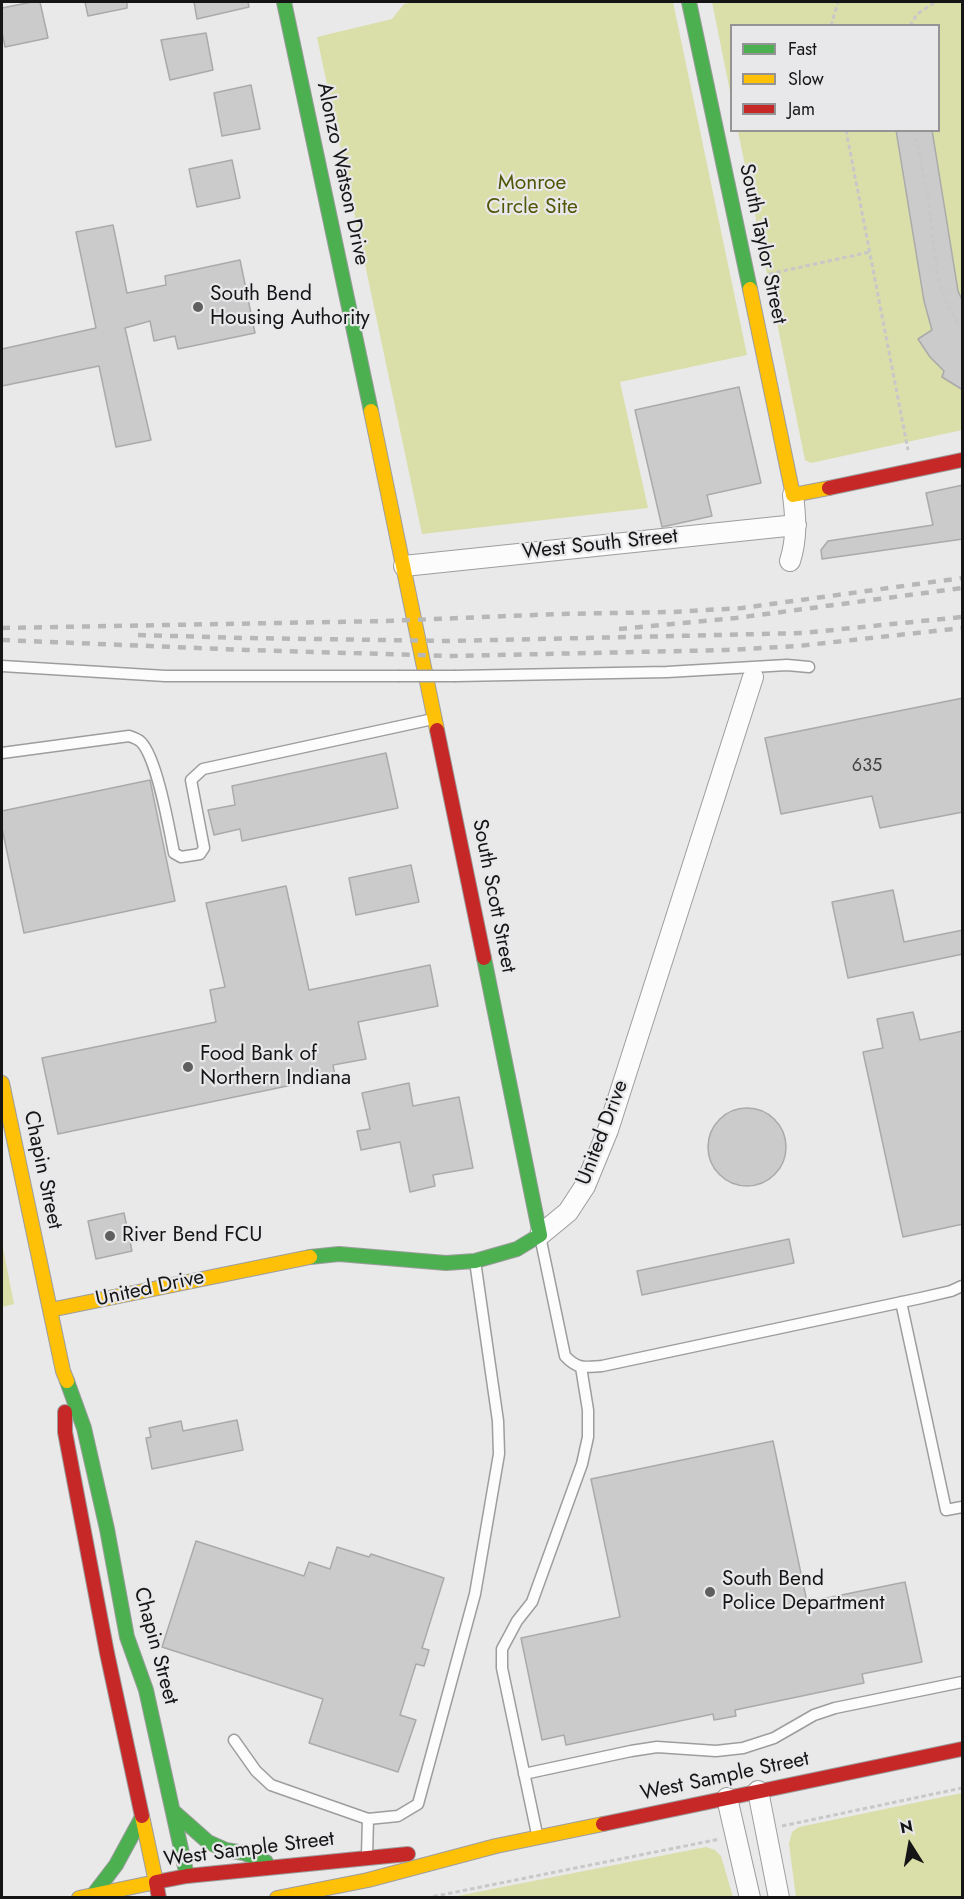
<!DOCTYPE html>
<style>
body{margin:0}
#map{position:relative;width:964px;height:1899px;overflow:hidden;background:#e9e9e9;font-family:Jost,sans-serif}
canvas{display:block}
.frame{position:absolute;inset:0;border:3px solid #151516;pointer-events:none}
.legend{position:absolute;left:730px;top:24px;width:210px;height:108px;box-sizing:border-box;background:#e8e8ea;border:2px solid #949495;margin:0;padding:8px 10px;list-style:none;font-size:18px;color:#151516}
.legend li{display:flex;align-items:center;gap:12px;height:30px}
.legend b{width:30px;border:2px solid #949495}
.north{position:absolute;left:880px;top:1815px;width:60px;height:60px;-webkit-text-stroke:4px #e8e8ea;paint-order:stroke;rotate:349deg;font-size:16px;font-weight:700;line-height:24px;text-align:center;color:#151516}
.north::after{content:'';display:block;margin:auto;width:21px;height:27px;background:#151516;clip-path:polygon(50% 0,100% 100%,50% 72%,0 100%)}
</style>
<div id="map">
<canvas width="964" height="1899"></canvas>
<div class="frame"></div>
<ul class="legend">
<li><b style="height:8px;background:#4caf50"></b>Fast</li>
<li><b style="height:8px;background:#ffc107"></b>Slow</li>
<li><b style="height:8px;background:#c62828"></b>Jam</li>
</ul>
<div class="north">N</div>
</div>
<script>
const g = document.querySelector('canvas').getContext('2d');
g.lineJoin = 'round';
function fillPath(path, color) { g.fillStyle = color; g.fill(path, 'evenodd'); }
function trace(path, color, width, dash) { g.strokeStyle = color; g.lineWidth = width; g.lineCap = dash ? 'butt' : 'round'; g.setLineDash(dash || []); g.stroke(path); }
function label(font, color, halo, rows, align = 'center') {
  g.font = font + ' Jost,sans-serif'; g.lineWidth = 4.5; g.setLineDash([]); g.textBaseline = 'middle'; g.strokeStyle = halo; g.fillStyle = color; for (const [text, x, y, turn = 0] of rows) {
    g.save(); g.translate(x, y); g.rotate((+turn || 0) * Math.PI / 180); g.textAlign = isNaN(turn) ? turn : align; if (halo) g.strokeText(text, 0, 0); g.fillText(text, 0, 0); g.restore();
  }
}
const green = new Path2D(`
 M 413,2 L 673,2 L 747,355 L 620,382 L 648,508 L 422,534 L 317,37 L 392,19 L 404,4 Z
 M 712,2 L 962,2 L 962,430 L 811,463 L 805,460 L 738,131 L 938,130 L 938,26 L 732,26 L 731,96 Z
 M 2,1243 L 14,1304 L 2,1307 Z
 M 962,1793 L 962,1897 L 796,1897 L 789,1844 L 792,1832 L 799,1827 Z
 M 706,1847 L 715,1850 L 721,1856 L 733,1897 L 452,1897 Z`);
const building = new Path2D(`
 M 32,2 L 40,2 L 48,38 L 5,47 L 2,32 L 2,8 Z
 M 85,2 L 127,2 L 127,8 L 88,16 Z
 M 194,2 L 248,2 L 249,7 L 197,19 Z
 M 206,33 L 213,70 L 170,80 L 161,40 Z
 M 251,85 L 260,129 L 222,136 L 214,93 Z
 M 896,130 L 932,130 L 958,291 L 963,302 L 963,390 L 942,377 L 944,371 L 930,357 L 918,339 L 932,330 L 924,301 Z
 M 232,160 L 240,198 L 197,207 L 189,169 Z
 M 113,225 L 127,293 L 166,285 L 165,276 L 240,260 L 255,333 L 178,349 L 175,336 L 154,341 L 150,321 L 125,328 L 151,440 L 116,447 L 99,366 L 2,386 L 2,349 L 96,328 L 76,232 Z
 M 739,387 L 761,483 L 707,495 L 712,516 L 662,527 L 635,410 Z
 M 963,485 L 963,539 L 822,559 L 821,550 L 828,541 L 933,525 L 926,493 Z
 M 963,698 L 963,812 L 880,828 L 872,796 L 781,814 L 765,738 Z
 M 386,753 L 398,808 L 242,841 L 240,829 L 214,835 L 208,810 L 235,805 L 232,786 Z
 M 150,780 L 175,901 L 24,933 L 2,828 L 2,811 Z
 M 411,865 L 419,902 L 356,915 L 349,878 Z
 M 286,886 L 309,990 L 430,965 L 438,1006 L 358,1022 L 366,1059 L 333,1065 L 335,1076 L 58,1134 L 42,1058 L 216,1022 L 210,990 L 225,987 L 206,903 Z
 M 893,890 L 904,942 L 963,930 L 963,954 L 848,978 L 832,902 Z
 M 913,1012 L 920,1040 L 963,1031 L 963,1224 L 903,1237 L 863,1052 L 883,1048 L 877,1019 Z
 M 409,1083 L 413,1106 L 459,1097 L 473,1168 L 433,1175 L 435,1186 L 410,1192 L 400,1142 L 361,1150 L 357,1131 L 370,1129 L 362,1093 Z
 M708 1147a39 39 0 1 1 78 0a39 39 0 1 1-78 0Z
 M 124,1213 L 132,1251 L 96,1259 L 88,1221 Z
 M 789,1239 L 794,1263 L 642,1295 L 637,1271 Z
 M 237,1420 L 243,1450 L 152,1469 L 146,1438 L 151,1437 L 149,1428 L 181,1421 L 183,1431 Z
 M 773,1441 L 807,1602 L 905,1582 L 922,1662 L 862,1674 L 864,1683 L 735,1710 L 736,1716 L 714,1720 L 713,1714 L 566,1745 L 564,1735 L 542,1740 L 521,1638 L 620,1617 L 591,1479 Z
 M 196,1541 L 304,1576 L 309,1562 L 330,1569 L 337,1547 L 369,1557 L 371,1554 L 444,1578 L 422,1648 L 429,1650 L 424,1666 L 416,1664 L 400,1715 L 416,1720 L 398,1772 L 309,1743 L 323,1699 L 162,1647 Z`);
const path = new Path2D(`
 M 831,26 L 838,2
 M 910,26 L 917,14 L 935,2
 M 846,130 L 908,450
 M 914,130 C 919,153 924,176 928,199 C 935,243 933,294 962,328
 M 769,274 L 870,252
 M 782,1826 L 962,1788
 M 426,1898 L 720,1839`);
const lane = new Path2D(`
 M 2,666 L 165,676 L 398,676
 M 456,676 L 667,672 L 787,665 L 809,667
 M 2,753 L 129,736 C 132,737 138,739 141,742 C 157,758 169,828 174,853 L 181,857 L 200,854 L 204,848 L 191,780 L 203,769 L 433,719
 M 540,1236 L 565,1356 C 578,1370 585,1367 602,1366 L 921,1298 L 951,1291 L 962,1286
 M 901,1302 L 946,1510 L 962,1507
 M 234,1740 L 256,1771 L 271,1785 L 368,1819
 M 524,1774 L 631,1751 L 657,1747 L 716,1751 L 743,1748 L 774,1738 L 814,1715 L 835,1708 L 962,1682
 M 537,1834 L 502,1668 L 502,1649 L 517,1621 L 532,1602 L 582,1464 L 588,1437 L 588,1410 L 581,1367
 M 367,1856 L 368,1819 L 398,1816 L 418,1804 L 475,1594 L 499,1454 L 498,1421 L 475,1261`);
const street = new Path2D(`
 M 790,561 C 797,539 796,519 793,495
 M 404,566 L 796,525
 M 540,1235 L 568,1212 L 585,1186 L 608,1130 L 753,677
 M 758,1791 L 779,1898
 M 727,1798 L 750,1898`);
const fast = new Path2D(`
 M 284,2 L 371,411
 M 689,2 L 750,289
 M 310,1257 L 339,1254 L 446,1263 L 475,1261 L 517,1249 L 540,1235 L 484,958
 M 67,1381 L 84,1428 L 107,1529 L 127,1637 L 146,1690 L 187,1876
 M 173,1811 L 208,1842 L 226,1850 L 244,1853 L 266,1862
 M 93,1895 L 116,1865 L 142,1817`);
const slow = new Path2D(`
 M 750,289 L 793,495 L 829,488
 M 371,411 L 437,730
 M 2,1083 L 63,1371 L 67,1381
 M 50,1310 L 310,1257
 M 79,1898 L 156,1882 L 142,1816
 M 277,1898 L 368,1880 L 496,1846 L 603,1824`);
const jam = new Path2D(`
 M 829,488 L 962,460
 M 437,730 L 484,958
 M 65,1412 L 65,1432 L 107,1653 L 142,1816
 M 603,1824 L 962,1749
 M 159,1898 L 156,1882 L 187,1876 L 408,1854`);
const rail = new Path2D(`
 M 2,628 L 386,621 L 558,614 L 672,612 L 742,608 L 962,578
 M 619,629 L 736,618 L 962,588
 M 138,635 L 246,638 L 449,641 L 675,636 L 803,633 L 962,617
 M 2,640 L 247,650 L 452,656 L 727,650 L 798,646 L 962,628`);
const laneBridge = new Path2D(`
 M 398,676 L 456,676`);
const markers = [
 [198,307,6,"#5f5f60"],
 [188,1067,6,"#5f5f60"],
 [110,1236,6,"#5f5f60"],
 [710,1592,6,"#5f5f60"]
];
const numberNames = [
 ["635",867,767]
];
const streetNames = [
 ["Alonzo Watson Drive",342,174,78],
 ["South Taylor Street",762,244,78],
 ["West South Street",600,545,-6],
 ["South Scott Street",493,896,79],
 ["United Drive",603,1133,-69],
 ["Chapin Street",42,1170,78],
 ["United Drive",150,1289,-12],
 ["Chapin Street",155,1646,75],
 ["West Sample Street",725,1777,-12],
 ["West Sample Street",249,1850,-7]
];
const parkNames = [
 ["Monroe",532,184],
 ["Circle Site",532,208]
];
const poiNames = [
 ["South Bend",210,295],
 ["Housing Authority",210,319],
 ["Food Bank of",200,1055],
 ["Northern Indiana",200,1079],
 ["River Bend FCU",122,1236],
 ["South Bend",722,1580],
 ["Police Department",722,1604]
];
fillPath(green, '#dadea8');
fillPath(building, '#cbcbcb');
trace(building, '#aaa', 1.5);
trace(lane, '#9d9d9e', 13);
trace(street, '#9d9d9e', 22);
trace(fast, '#9d9d9e', 16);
trace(slow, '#9d9d9e', 16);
trace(jam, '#9d9d9e', 16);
trace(path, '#c8c8c9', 3, [4.5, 3]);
trace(lane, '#fcfcfc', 10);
trace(street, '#fcfcfc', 20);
trace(fast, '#4caf50', 14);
trace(slow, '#ffc107', 14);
trace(jam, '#c62828', 14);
trace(rail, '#b7b7b8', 4.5, [8, 8]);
trace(laneBridge, '#9d9d9e', 13, []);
trace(laneBridge, '#fcfcfc', 10);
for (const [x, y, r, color] of markers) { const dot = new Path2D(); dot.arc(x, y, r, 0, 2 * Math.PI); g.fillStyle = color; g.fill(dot); trace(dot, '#e8e8ea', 2); }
label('18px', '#424243', null, numberNames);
label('21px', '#151516', '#e8e8ea', streetNames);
label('21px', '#525607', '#e8e8ea', parkNames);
label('21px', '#151516', '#e8e8ea', poiNames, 'left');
</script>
